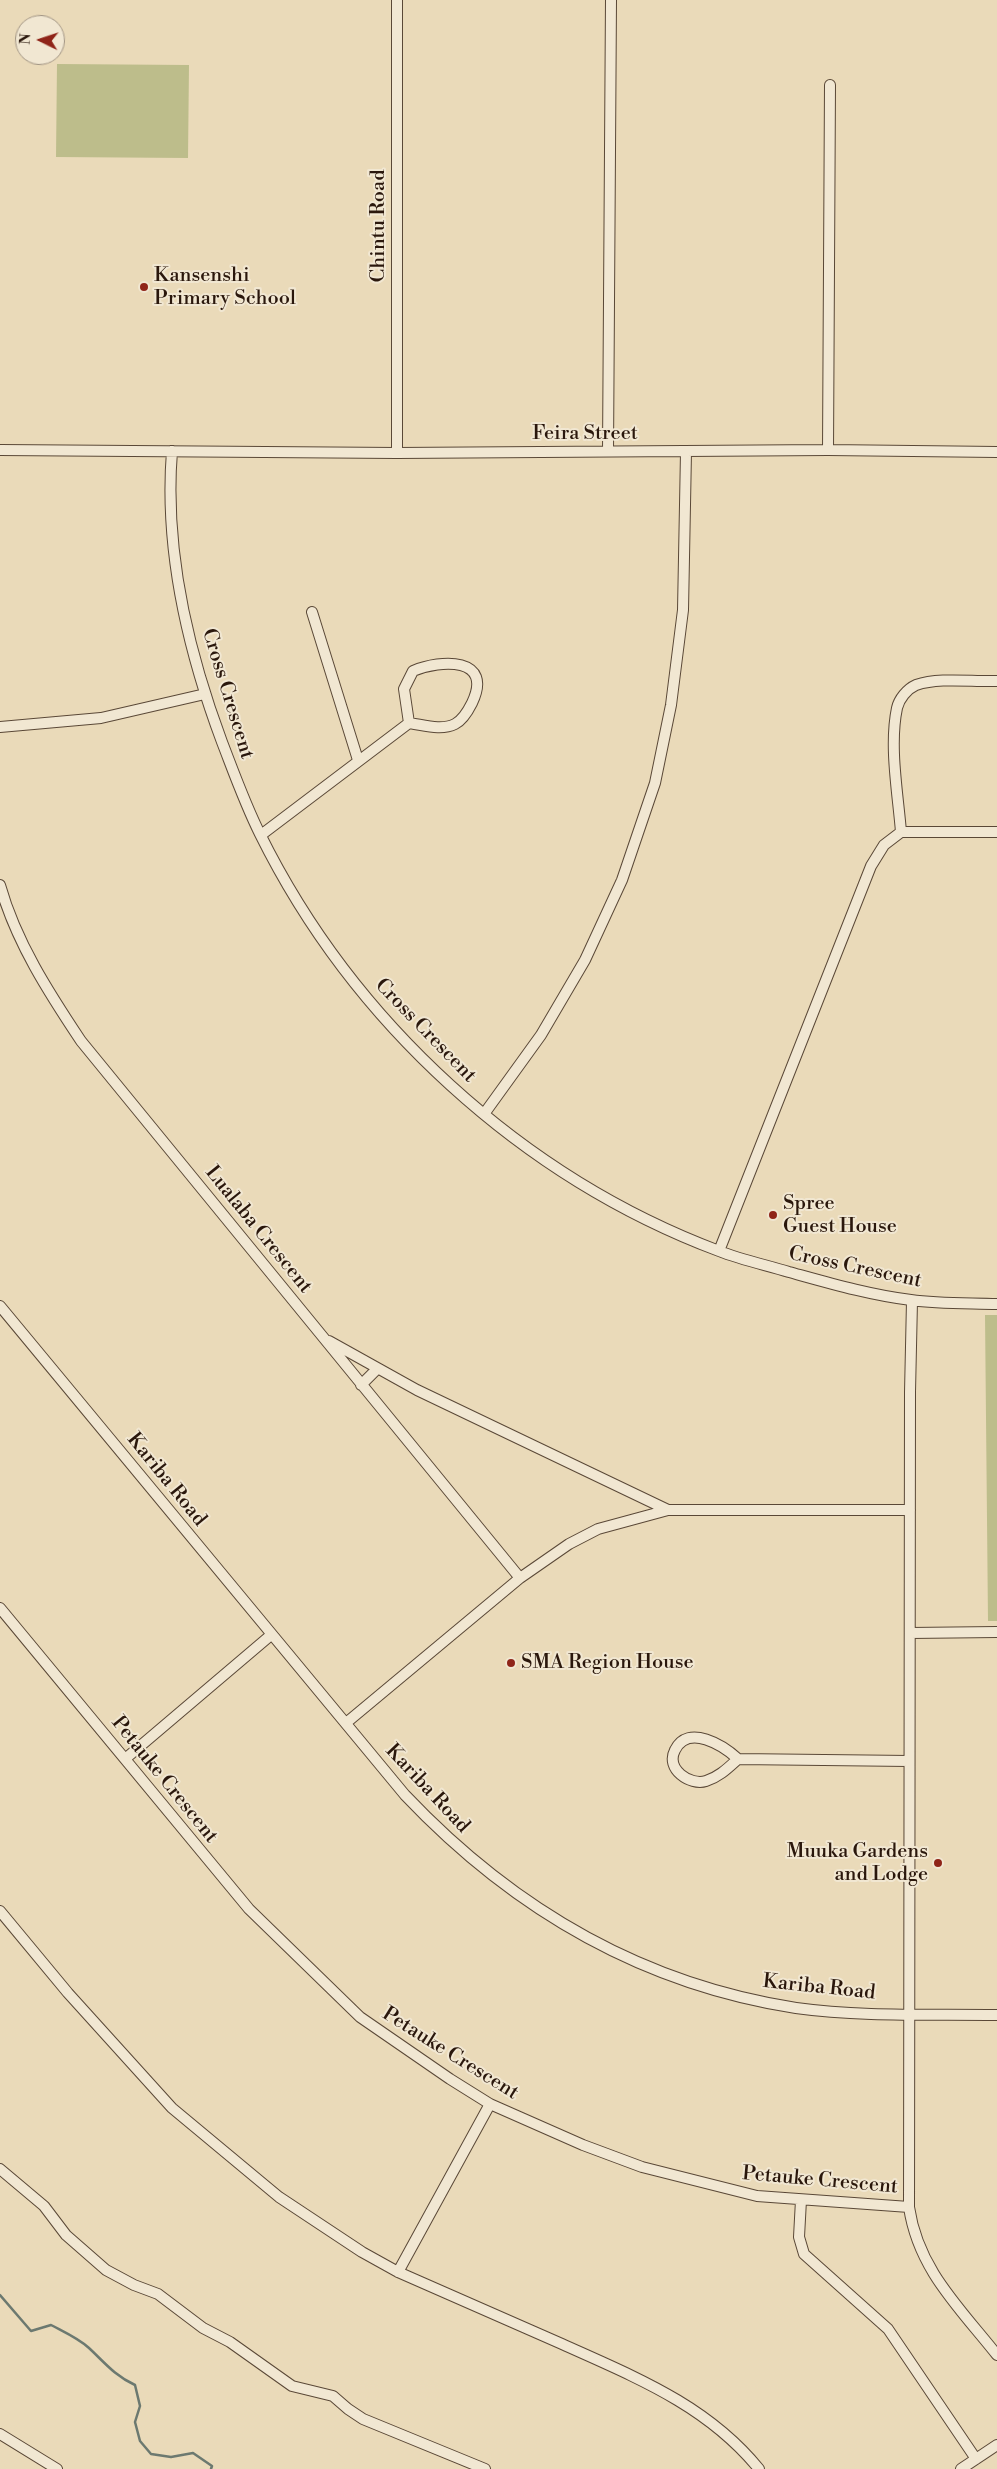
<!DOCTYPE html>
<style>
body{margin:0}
#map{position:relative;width:997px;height:2469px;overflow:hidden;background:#eadab9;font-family:"Libre Bodoni",serif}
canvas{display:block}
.north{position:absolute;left:15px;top:15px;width:50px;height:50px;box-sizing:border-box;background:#f1e7d2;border:1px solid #a19483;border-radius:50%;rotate:274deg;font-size:14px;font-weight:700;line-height:20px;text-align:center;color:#2a170c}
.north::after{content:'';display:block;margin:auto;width:18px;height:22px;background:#8f2418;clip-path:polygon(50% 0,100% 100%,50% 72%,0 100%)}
</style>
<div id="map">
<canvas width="997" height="2469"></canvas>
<div class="north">N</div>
</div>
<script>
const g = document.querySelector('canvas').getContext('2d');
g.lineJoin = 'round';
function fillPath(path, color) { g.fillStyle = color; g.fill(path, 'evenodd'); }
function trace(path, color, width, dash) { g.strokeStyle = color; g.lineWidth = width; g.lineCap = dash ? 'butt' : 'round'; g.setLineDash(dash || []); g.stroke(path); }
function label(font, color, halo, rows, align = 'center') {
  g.font = font + ' "Libre Bodoni",serif'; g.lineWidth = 4; g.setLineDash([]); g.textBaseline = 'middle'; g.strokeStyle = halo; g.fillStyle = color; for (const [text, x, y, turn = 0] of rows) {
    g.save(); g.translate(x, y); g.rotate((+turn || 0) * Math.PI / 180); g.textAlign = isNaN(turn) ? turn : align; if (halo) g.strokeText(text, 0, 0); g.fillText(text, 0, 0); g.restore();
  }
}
const green = new Path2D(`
 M 57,64 L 189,65 L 188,158 L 56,157 Z
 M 985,1315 L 997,1315 L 997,1621 L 988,1621 Z`);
const stream = new Path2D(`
 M 0,2295 L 31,2331 L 51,2325 C 64,2332 78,2338 89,2348 C 104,2362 115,2376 135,2385 L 140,2406 L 135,2422 L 140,2441 L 151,2454 L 171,2457 L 193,2453 L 212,2466 L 211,2469`);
const street = new Path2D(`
 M 397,0 L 397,453
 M 0,450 L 397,453 L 828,450 L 997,452
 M 828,450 L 830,85
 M 172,451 C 164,549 188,651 222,742 C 234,773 245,804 260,834 C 353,1022 522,1177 719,1251 C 742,1260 766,1265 789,1272 C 829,1283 870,1295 911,1300 C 939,1304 969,1303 997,1304
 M 608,451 L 611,0
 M 312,612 L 358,760
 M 0,727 L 101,718 L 205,694
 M 901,832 C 898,794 889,746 897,708 C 899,699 907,689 916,685 C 940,677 972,682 997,681
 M 261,835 L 409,723 C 424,725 441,731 455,724 C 463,720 468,711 472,703 C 494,657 441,659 413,671 L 404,689 L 409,723
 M 0,885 C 16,942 49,993 81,1041 L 520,1578
 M 484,1114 L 541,1035 L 585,960 L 622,880 L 655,783 L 671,705 L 683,610 L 686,452
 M 719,1251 L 871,866 L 884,845 L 901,832 L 997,832
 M 0,1306 L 405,1795 C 512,1908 641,1984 796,2008 C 861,2017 932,2014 997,2015
 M 329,1341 L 417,1390 L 668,1510
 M 361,1385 L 377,1369
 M 0,1608 L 249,1909 L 360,2017 L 450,2079 L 490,2104 L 583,2145 L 642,2167 L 757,2196 L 909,2207 C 918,2269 959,2307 997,2355
 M 910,1633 L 997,1632
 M 346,1723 L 520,1578 L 569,1544 L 598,1529 L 668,1510 L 910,1510
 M 125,1759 L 271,1635
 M 738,1759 C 728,1768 719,1777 706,1781 C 690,1786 665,1769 675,1750 C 688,1723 724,1746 738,1759 L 909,1761
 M 0,1911 L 68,1993 L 172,2108 L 279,2197 L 362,2252 L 398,2272 C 452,2296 507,2320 562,2344 C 635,2377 707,2405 759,2469
 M 0,2169 L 44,2206 L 66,2235 L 106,2270 L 134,2285 L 158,2294 L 203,2328 L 230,2342 L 292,2386 L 333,2396 L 348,2409 L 363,2419 L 485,2469
 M 801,2200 L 799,2237 L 804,2254 L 888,2329 L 976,2459
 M 909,2207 L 910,1392 L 912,1301
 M 398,2272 L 490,2104
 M 0,2434 L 57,2469
 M 961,2469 L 997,2445`);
const markers = [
 [144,287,5,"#8f2418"],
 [773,1215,5,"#8f2418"],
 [511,1663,5,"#8f2418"],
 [938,1863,5,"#8f2418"]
];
const streetNames = [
 ["Chintu Road",379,226,-90],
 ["Feira Street",585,434],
 ["Cross Crescent",227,694,73],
 ["Cross Crescent",425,1031,46],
 ["Lualaba Crescent",258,1230,51],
 ["Cross Crescent",855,1268,12],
 ["Kariba Road",166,1480,51],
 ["Petauke Crescent",164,1780,51],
 ["Kariba Road",427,1789,47],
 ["Kariba Road",819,1988,6],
 ["Petauke Crescent",450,2054,32],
 ["Petauke Crescent",820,2181,5]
];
const poiNames = [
 ["Kansenshi",154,276],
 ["Primary School",154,299],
 ["Spree",783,1204],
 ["Guest House",783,1227],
 ["SMA Region House",521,1663],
 ["Muuka Gardens",928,1852,"right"],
 ["and Lodge",928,1875,"right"]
];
fillPath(green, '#bdbd8b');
trace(stream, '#6c7970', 2.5);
trace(street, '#5a4837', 12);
trace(street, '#f1e7d2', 10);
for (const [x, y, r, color] of markers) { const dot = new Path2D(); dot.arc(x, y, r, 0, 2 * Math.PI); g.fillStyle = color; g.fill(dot); trace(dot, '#f1e7d2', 2); }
label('20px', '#2a170c', '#f1e7d2', streetNames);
label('20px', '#2a170c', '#f1e7d2', poiNames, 'left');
</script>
